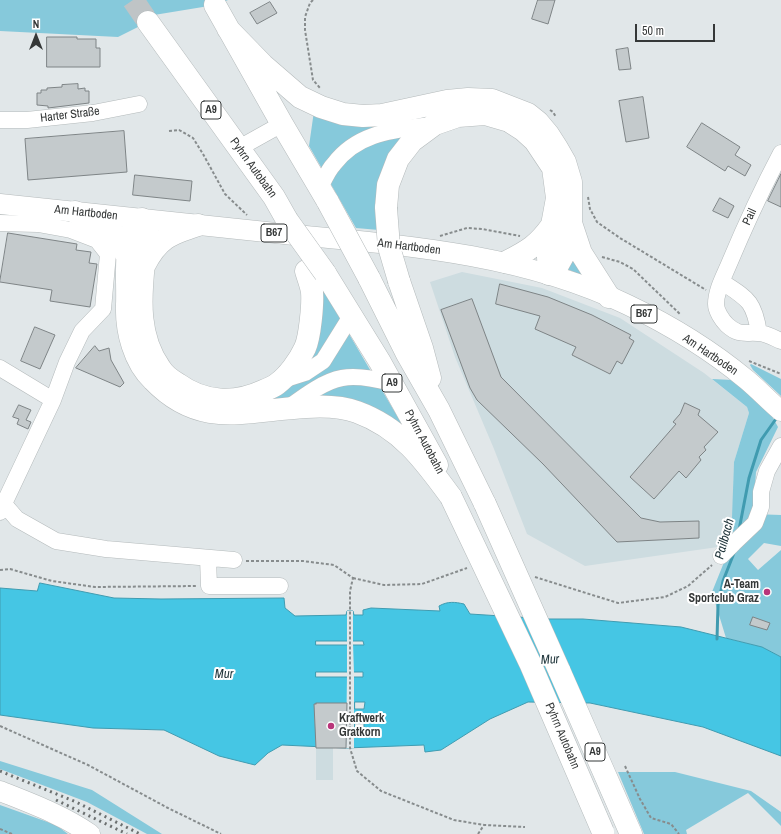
<!DOCTYPE html>
<meta charset="utf-8">
<style>
body{margin:0}
#map{position:relative;width:781px;height:834px;overflow:hidden;background:#e1e7e9;font-family:"Archivo Narrow",sans-serif}
canvas{display:block}
.north{position:absolute;left:16px;top:16px;width:40px;height:40px;-webkit-text-stroke:3px #fff;paint-order:stroke;rotate:0deg;font-size:11px;font-weight:700;line-height:16px;text-align:center;color:#353838}
.north::after{content:'';display:block;margin:auto;width:14px;height:18px;background:#353838;clip-path:polygon(50% 0,100% 100%,50% 72%,0 100%)}
.scale{position:absolute;left:635px;top:24px;width:80px;height:18px;box-sizing:border-box;border:2px solid #353838;border-top:0;padding-left:5px;font-size:12px;line-height:14px;white-space:nowrap;color:#353838;-webkit-text-stroke:3px #fff;paint-order:stroke}
</style>
<div id="map">
<canvas width="781" height="834"></canvas>
<div class="north">N</div>
<div class="scale">50 m</div>
</div>
<script>
const g = document.querySelector('canvas').getContext('2d');
g.lineJoin = 'round';
function fillPath(path, color) { g.fillStyle = color; g.fill(path, 'evenodd'); }
function trace(path, color, width, dash) { g.strokeStyle = color; g.lineWidth = width; g.lineCap = dash ? 'butt' : 'round'; g.setLineDash(dash || []); g.stroke(path); }
function label(font, color, halo, rows, align = 'center') {
  g.font = font + ' "Archivo Narrow",sans-serif'; g.lineWidth = 4; g.setLineDash([]); g.textBaseline = 'middle'; g.strokeStyle = halo; g.fillStyle = color; for (const [text, x, y, turn = 0] of rows) {
    g.save(); g.translate(x, y); g.rotate((+turn || 0) * Math.PI / 180); g.textAlign = isNaN(turn) ? turn : align; if (halo) g.strokeText(text, 0, 0); g.fillText(text, 0, 0); g.restore();
  }
}
const built = new Path2D(`
 M 462,272 L 542,288 L 620,318 L 704,373 L 747,407 L 749,413 L 734,462 L 732,545 L 585,566 L 527,534 L 494,449 L 455,357 L 430,282 Z
 M 316,748 L 333,748 L 333,780 L 316,780 Z`);
const green = new Path2D(`
 M 0,0 L 228,0 L 215,5 L 154,15 L 148,22 L 118,37 L 0,31 Z
 M 434,110 L 525,126 L 424,121 L 379,230 L 356,228 L 309,146 L 314,111 Z
 M 141,232 C 144,268 128,306 139,341 C 164,415 261,429 304,362 C 320,336 319,302 312,274 L 315,276 L 403,426 L 399,428 C 384,416 363,403 344,401 C 328,400 312,400 296,401 C 257,406 216,417 180,397 C 170,391 161,385 154,376 C 144,362 137,345 134,328 C 130,300 134,272 136,244 L 137,234 Z
 M 571,247 L 585,277 L 565,268 Z
 M 751,364 L 781,379 L 781,396 L 753,370 L 750,365 Z
 M 712,379 L 733,380 L 772,416 L 778,427 L 756,472 L 753,514 L 781,515 L 781,546 L 764,543 L 748,559 L 758,570 L 781,550 L 781,657 L 762,647 L 726,638 L 712,592 L 731,545 L 734,462 L 749,413 L 747,407 Z
 M 0,761 L 92,790 L 162,834 L 147,834 L 87,802 L 0,769 Z
 M 618,772 L 675,772 L 751,791 L 781,812 L 781,826 L 748,793 L 686,830 L 687,834 L 644,834 Z
 M 0,805 L 56,825 L 68,834 L 0,834 Z`);
const water = new Path2D(`
 M 40,583 L 114,598 L 161,599 L 284,598 L 285,608 L 295,616 L 346,615 L 347,611 L 353,611 L 354,615 L 363,615 L 363,610 L 371,608 L 440,611 L 439,606 C 448,601 455,602 464,604 L 470,614 L 549,619 L 583,619 L 681,627 L 762,647 L 781,657 L 781,756 L 703,727 L 590,703 L 528,702 L 490,719 L 441,750 L 425,752 L 424,745 L 346,748 L 282,745 L 268,753 L 255,765 L 219,756 L 164,730 L 93,728 L 0,715 L 0,588 L 37,591 ZM 316,641 L 363,641 L 364,645 L 316,645 ZM 316,672 L 363,672 L 363,677 L 316,677 ZM 355,702 L 365,702 L 364,709 L 355,709 ZM 355,723 L 364,723 L 364,729 L 355,729 Z`);
const pier = new Path2D(`
 M 347,611 L 353,611 L 353,643 L 347,643 Z
 M 347,643 L 353,643 L 354,674 L 347,674 Z
 M 347,675 L 354,675 L 354,748 L 346,748 Z`);
const stream = new Path2D(`
 M 739,530 L 749,478 L 761,440 L 778,416
 M 717,639 L 718,605 L 723,581 L 734,553`);
const building = new Path2D(`
 M 538,0 L 555,0 L 548,24 L 532,19 Z
 M 270,2 L 277,13 L 257,24 L 250,13 Z
 M 47,37 L 77,37 L 77,39 L 96,39 L 96,48 L 100,48 L 100,67 L 47,67 Z
 M 628,48 L 631,69 L 619,70 L 616,50 Z
 M 78,84 L 78,89 L 85,88 L 85,91 L 89,91 L 89,103 L 48,108 L 48,106 L 37,105 L 37,93 L 41,93 L 41,90 L 47,90 L 47,88 L 62,87 L 62,85 Z
 M 643,97 L 649,138 L 626,142 L 619,101 Z
 M 702,123 L 740,147 L 735,155 L 751,165 L 745,176 L 728,166 L 725,171 L 687,147 Z
 M 124,131 L 127,172 L 28,180 L 25,139 Z
 M 781,174 L 781,207 L 768,201 Z
 M 135,175 L 192,181 L 190,201 L 133,195 Z
 M 720,198 L 734,206 L 728,218 L 713,211 Z
 M 8,233 L 77,244 L 76,250 L 91,252 L 89,263 L 97,264 L 90,307 L 50,301 L 52,290 L 0,282 Z
 M 500,284 L 548,297 L 592,315 L 631,335 L 629,338 L 634,341 L 622,364 L 617,361 L 610,374 L 572,355 L 576,347 L 535,329 L 540,316 L 496,304 Z
 M 472,299 L 501,377 L 641,518 L 660,522 L 699,521 L 699,538 L 617,542 L 543,464 L 477,400 L 470,388 L 441,310 Z
 M 35,327 L 55,335 L 40,369 L 21,361 Z
 M 95,346 L 99,351 L 109,348 L 111,360 L 124,383 L 120,387 L 76,368 Z
 M 685,403 L 700,410 L 698,415 L 718,432 L 704,447 L 706,450 L 699,457 L 701,460 L 686,478 L 679,471 L 654,499 L 630,477 L 676,424 L 673,422 L 680,414 Z
 M 19,405 L 31,410 L 26,420 L 31,422 L 28,429 L 17,424 L 19,419 L 13,417 Z
 M 753,617 L 770,623 L 767,630 L 750,625 Z
 M 316,703 L 347,703 L 346,748 L 316,748 L 314,704 L 316,704 Z`);
const highwayTunnel = new Path2D(`
 M 133,0 L 148,22`);
const path = new Path2D(`
 M 313,0 L 310,3 L 305,17 L 305,30 L 313,80 L 320,88
 M 550,110 L 553,112 L 556,117
 M 169,131 L 179,130 L 193,138 L 203,154 L 225,194 L 247,215
 M 588,197 L 590,209 L 597,222 L 620,238 L 706,290
 M 440,236 L 467,228 L 482,229 L 520,236
 M 602,257 L 620,262 L 633,269 L 681,315
 M 749,361 L 781,374
 M 246,561 L 303,561 L 334,565 L 353,578 L 350,591 L 350,748 L 357,771 L 381,791 L 454,820 L 484,825
 M 0,570 L 10,569 L 52,581 L 95,587 L 197,586
 M 535,577 L 618,603 L 665,597 L 688,586 L 712,565
 M 353,578 L 384,585 L 422,584 L 467,568
 M 0,726 L 88,765 L 168,808 L 221,834
 M 625,766 L 640,799 L 651,818 L 671,824 L 679,834
 M 0,829 L 12,834
 M 478,834 L 484,825 L 525,827`);
const minor = new Path2D(`
 M 0,120 L 27,120 L 93,113 L 139,104
 M 239,148 L 282,124
 M 781,153 C 762,189 745,226 729,264 C 724,276 716,290 716,304 C 716,311 722,320 727,325 C 739,336 745,332 758,333 C 766,333 774,338 781,341
 M 320,188 C 324,180 328,170 334,164 C 358,132 395,130 431,125
 M 0,223 L 38,224 L 71,230 L 97,240 L 108,254 L 103,309 L 82,331 L 67,362 L 53,400 L 0,512
 M 722,282 C 748,299 754,301 759,333
 M 0,368 L 53,400
 M 283,380 L 305,373 L 323,361 L 351,316
 M 288,408 C 303,397 324,381 342,378 C 358,375 376,379 391,383
 M 4,504 L 17,519 L 56,541 L 106,549 L 234,560
 M 721,556 L 734,543 L 755,523 L 761,507 L 761,492 L 767,471 L 781,446
 M 208,558 L 209,586 L 280,586`);
const major = new Path2D(`
 M 0,204 C 95,214 190,224 285,234 C 402,245 521,253 628,305 C 670,325 712,351 747,380 C 759,390 769,401 781,411
 M 0,791 C 30,803 63,815 90,834`);
const highway = new Path2D(`
 M 215,5 L 282,124 L 328,202
 M 148,22 L 274,197 L 287,220
 M 228,29 L 263,65 L 300,97 L 321,107 L 343,114 L 363,116 L 382,115 L 447,101 L 468,99 L 492,100 L 528,114 L 538,122 L 548,134 L 557,148 L 565,162 L 571,182 L 571,223 L 563,256 L 558,265 L 549,274
 M 386,208 L 388,185 L 398,159 L 412,141 L 435,124 L 458,116 L 485,114 L 509,121 L 523,130 L 535,141 L 553,168 L 557,198 L 552,225 L 548,257 L 549,274
 M 75,212 L 108,228 L 116,236 L 128,258
 M 571,223 L 581,253 L 609,297
 M 506,262 C 528,251 538,245 552,225
 M 144,266 C 158,238 170,234 198,225
 M 306,271 C 308,278 311,285 312,292 C 313,304 310,337 305,348 C 299,361 288,376 277,384 C 273,387 268,389 263,391 C 235,404 204,403 178,384 C 171,380 164,375 160,368 C 138,337 140,300 144,263 C 145,254 148,238 147,230 C 146,226 143,222 142,219 C 139,222 134,226 133,230 C 124,251 128,283 127,305 C 126,331 134,362 153,380 C 201,430 246,410 306,407 C 322,406 341,406 357,412 C 401,428 424,460 451,497
 M 325,273 L 380,362 L 437,465
 M 369,278 L 407,354 L 439,410 L 485,504
 M 399,281 L 422,348 L 430,378
 M 559,670 L 631,834`);
const rail = new Path2D(`
 M 0,771 L 76,802 L 140,834
 M 56,800 L 127,834`);
const highwayBridge = new Path2D(`
 M 328,202 L 369,278
 M 386,208 L 389,247 L 399,281
 M 287,220 L 325,273
 M 451,497 L 530,663 L 603,832
 M 485,504 L 559,670`);
const markers = [
 [767,592,4,"#b9357a"],
 [331,726,4,"#b9357a"]
];
const shields = [
 [211,110,20],
 [274,233,26],
 [644,314,26],
 [392,383,20],
 [595,752,20]
];
const shieldNames = [
 ["A9",211,110],
 ["B67",274,233],
 ["B67",644,314],
 ["A9",392,383],
 ["A9",595,752]
];
const streetNames = [
 ["Harter Straße",70,115,-7],
 ["Pyhrn Autobahn",253,168,54],
 ["Am Hartboden",86,213,6],
 ["Pail",750,217,-65],
 ["Am Hartboden",409,247,7],
 ["Am Hartboden",710,355,34],
 ["Pyhrn Autobahn",424,442,62],
 ["Pyhrn Autobahn",562,736,67]
];
const poiNames = [
 ["A-Team",759,585],
 ["Sportclub Graz",759,599],
 ["Kraftwerk",339,719,"left"],
 ["Gratkorn",339,733,"left"]
];
const waterNames = [
 ["Pailbach",725,539,-75],
 ["Mur",550,660,-3],
 ["Mur",224,675]
];
fillPath(built, '#cddce0');
fillPath(green, '#86c9db');
fillPath(water, '#45c6e4');
trace(water, '#409bb0', 1);
fillPath(pier, '#e1e7e9');
trace(stream, '#409bb0', 3);
fillPath(building, '#c4cacc');
trace(building, '#7e8486', 1);
trace(highwayTunnel, '#bfc4c6', 22, [22, 11]);
trace(minor, '#b4babb', 17);
trace(major, '#b4babb', 21);
trace(highway, '#b4babb', 23);
trace(path, '#878c8d', 2, [3, 2]);
trace(minor, '#fff', 16);
trace(major, '#fff', 20);
trace(highway, '#fff', 22);
trace(rail, '#6c7070', 3, [2, 4]);
trace(highwayBridge, '#b4babb', 23, []);
trace(highwayBridge, '#fff', 22);
for (const [x, y, r, color] of markers) { const dot = new Path2D(); dot.arc(x, y, r, 0, 2 * Math.PI); g.fillStyle = color; g.fill(dot); trace(dot, '#fff', 1.5); }
for (const [x, y, w] of shields) { const box = new Path2D(); box.roundRect(x - w / 2, y - 9, w, 18, 3); g.fillStyle = '#fff'; g.fill(box); trace(box, '#353838', 1); }
label('bold 11px', '#353838', null, shieldNames);
label('12px', '#353838', '#fff', streetNames);
label('bold 12px', '#353838', '#fff', poiNames, 'right');
label('italic 13px', '#21363c', '#fff', waterNames);
</script>
